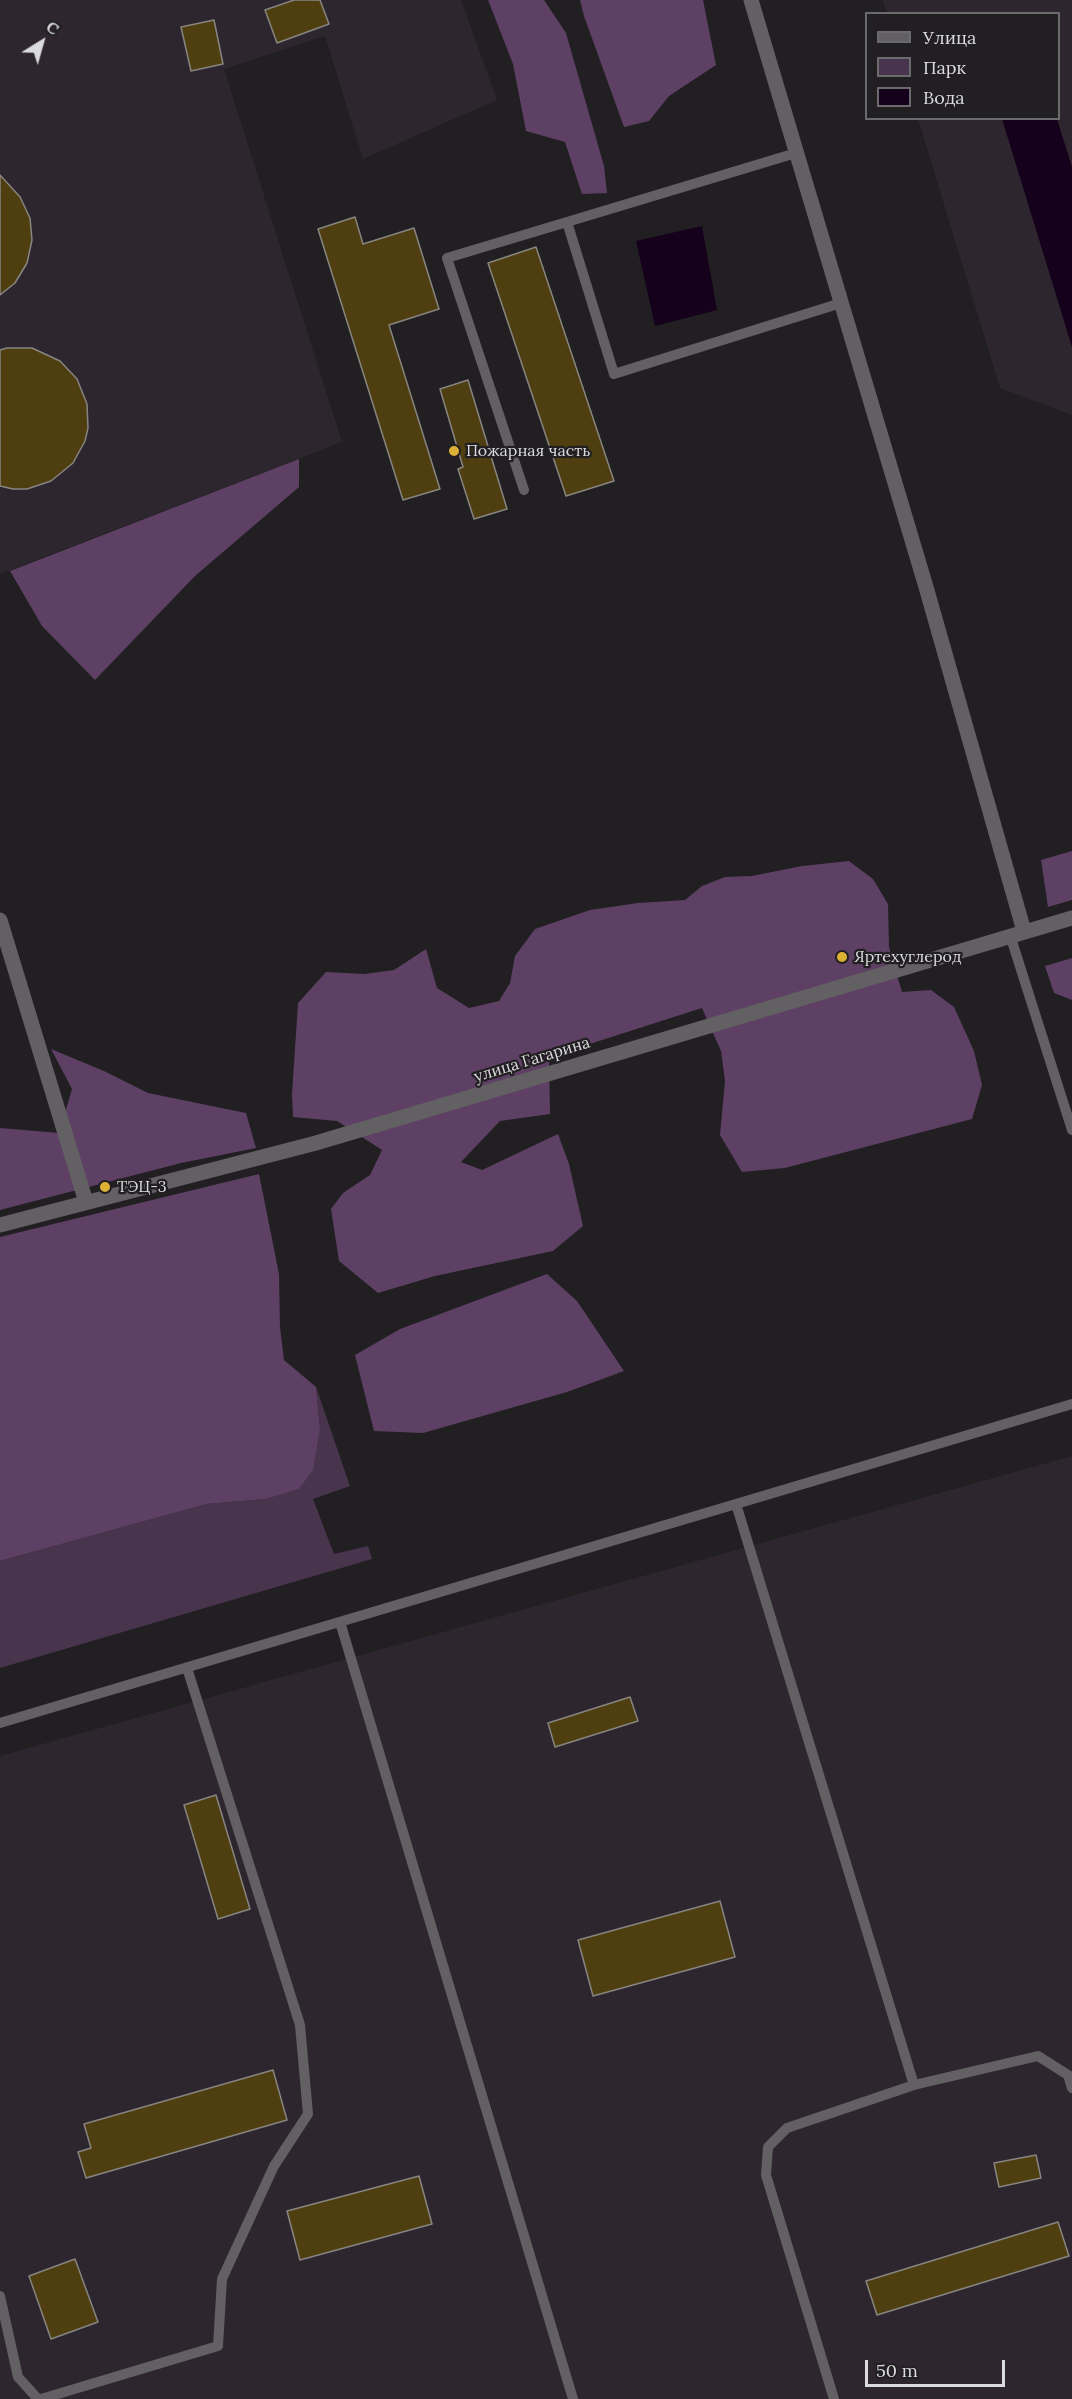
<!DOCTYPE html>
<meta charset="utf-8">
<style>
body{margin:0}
#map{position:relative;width:1072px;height:2399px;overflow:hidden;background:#211f22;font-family:Lora,serif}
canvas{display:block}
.legend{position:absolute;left:865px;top:12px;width:195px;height:108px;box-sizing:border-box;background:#211f22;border:2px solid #6b6a6c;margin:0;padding:8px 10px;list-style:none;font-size:18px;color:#dbdadc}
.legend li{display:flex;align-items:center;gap:12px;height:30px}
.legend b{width:30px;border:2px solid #6b6a6c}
.north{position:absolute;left:12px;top:12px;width:60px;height:60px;-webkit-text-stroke:4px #211f22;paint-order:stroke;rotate:37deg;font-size:16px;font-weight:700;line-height:24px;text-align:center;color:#dbdadc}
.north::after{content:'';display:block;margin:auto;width:21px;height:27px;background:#dbdadc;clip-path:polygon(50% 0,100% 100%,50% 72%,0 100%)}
.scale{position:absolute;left:865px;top:2360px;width:140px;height:27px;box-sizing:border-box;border:3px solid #dbdadc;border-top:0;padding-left:8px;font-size:18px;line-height:21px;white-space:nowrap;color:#dbdadc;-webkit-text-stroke:4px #211f22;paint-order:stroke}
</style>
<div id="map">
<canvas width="1072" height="2399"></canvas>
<ul class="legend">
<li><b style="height:8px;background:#636063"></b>Улица</li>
<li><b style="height:16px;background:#49344d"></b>Парк</li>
<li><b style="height:16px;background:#15011b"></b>Вода</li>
</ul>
<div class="north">С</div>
<div class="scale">50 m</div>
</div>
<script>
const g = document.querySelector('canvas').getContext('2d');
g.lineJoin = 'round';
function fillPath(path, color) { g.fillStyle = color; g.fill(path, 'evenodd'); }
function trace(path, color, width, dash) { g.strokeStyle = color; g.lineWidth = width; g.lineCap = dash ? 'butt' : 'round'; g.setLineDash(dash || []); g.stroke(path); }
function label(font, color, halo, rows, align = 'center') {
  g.font = font + ' Lora,serif'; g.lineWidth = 4.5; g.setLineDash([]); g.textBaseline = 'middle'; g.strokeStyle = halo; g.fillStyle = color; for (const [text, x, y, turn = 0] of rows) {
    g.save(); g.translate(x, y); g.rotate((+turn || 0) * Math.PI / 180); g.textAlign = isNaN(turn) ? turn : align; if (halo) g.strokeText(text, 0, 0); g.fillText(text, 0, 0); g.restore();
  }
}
const built = new Path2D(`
 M 0,0 L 461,0 L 497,100 L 363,159 L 325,36 L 224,69 L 342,442 L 0,574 Z
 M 883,0 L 1072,0 L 1072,415 L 1000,388 L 918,119 L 1058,118 L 1058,14 L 887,13 Z
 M 1072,1456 L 1072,2399 L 0,2399 L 0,1756 Z`);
const green = new Path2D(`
 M 316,1387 L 350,1486 L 313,1499 L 334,1554 L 368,1546 L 372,1559 L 0,1668 L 0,1561 L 207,1504 L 265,1499 L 320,1428 Z`);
const forest = new Path2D(`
 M 488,0 L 544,0 L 566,33 L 604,166 L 607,193 L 582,194 L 565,142 L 526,131 L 513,64 Z
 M 580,0 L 703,0 L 716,65 L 669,96 L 649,121 L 624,127 L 584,16 Z
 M 299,459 L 299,487 L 195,576 L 95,680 L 42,626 L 10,571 Z
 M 1072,851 L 1072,900 L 1048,907 L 1041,860 Z
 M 849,861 L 873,879 L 888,904 L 889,947 L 902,992 L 931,990 L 954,1007 L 974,1051 L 982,1085 L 972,1119 L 785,1168 L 742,1172 L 720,1135 L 725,1081 L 721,1051 L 702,1008 L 549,1057 L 550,1114 L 500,1121 L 461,1162 L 482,1170 L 558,1134 L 569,1164 L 583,1226 L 553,1251 L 435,1276 L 378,1293 L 339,1261 L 331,1209 L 343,1193 L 370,1175 L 382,1150 L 337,1121 L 293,1117 L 292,1094 L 298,1003 L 326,972 L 364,974 L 394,970 L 426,949 L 437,988 L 469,1008 L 499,1001 L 510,983 L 515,956 L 535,929 L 590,910 L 638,903 L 685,900 L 702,886 L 725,877 L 752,876 L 802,866 Z
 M 1072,958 L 1072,1000 L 1054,993 L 1045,966 Z
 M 51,1049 L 104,1071 L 148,1093 L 246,1113 L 256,1148 L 181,1163 L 0,1210 L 0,1128 L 59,1133 L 72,1089 Z
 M 259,1174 L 279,1274 L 280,1327 L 284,1360 L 316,1387 L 320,1428 L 313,1470 L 299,1489 L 265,1499 L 207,1504 L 0,1561 L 0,1237 Z
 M 547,1274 L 577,1301 L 624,1371 L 567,1392 L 423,1433 L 374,1431 L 355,1355 L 400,1329 Z`);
const water = new Path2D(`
 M 1002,119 L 1057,119 L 1072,167 L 1072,347 Z
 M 702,226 L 717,310 L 655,326 L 636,241 Z`);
const building = new Path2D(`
 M 294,0 L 320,0 L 329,24 L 277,43 L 265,10 Z
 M 214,20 L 223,64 L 191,71 L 181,27 Z
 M 0,175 L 20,197 L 30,218 L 32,240 L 27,263 L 15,283 L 0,295 Z
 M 355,217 L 363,244 L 414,228 L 439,309 L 389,325 L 440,489 L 403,500 L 318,229 Z
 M 536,247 L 614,481 L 566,496 L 488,263 Z
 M 7,348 L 32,348 L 60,361 L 77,379 L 87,404 L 88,428 L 85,441 L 73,463 L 51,481 L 27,489 L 13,489 L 0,486 L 0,350 Z
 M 468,380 L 507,509 L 474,519 L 458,469 L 463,467 L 440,389 Z
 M 630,1697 L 638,1721 L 555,1747 L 548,1723 Z
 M 216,1795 L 250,1909 L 218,1919 L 184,1805 Z
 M 720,1901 L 735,1957 L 593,1996 L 578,1940 Z
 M 273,2070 L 287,2120 L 86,2178 L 78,2152 L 91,2148 L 84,2124 Z
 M 1036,2155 L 1041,2178 L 999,2187 L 994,2163 Z
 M 419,2176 L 432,2224 L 300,2260 L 287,2211 Z
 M 1058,2222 L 1069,2256 L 877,2315 L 866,2281 Z
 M 75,2259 L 98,2322 L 51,2339 L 29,2276 Z`);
const lane = new Path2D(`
 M 796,153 L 567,222 L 614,374 L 841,303
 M 524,490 L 447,258 L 567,222
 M 1010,935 L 1072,1130
 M 736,1504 L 914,2085 L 1038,2056 L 1068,2075 L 1072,2088
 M 340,1622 L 573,2399
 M 0,1723 L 1072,1404
 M 0,2296 L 18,2377 L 38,2399
 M 41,2399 L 218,2346 L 222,2279 L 274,2166 L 308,2114 L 300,2025 L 187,1668
 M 834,2399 L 766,2175 L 768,2147 L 787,2128 L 914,2085`);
const street = new Path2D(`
 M 751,0 L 926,587 L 1024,931
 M 0,920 L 86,1202`);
const secondary = new Path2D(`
 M 0,1225 L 316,1143 L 1072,918`);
const markers = [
 [454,451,6,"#ddb133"],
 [842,957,6,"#ddb133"],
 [105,1187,6,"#ddb133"]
];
const poiNames = [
 ["Пожарная часть",466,451],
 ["Яртехуглерод",854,957],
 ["ТЭЦ-3",117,1187]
];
const streetNames = [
 ["улица Гагарина",532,1060,-17]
];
fillPath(built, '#2d262e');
fillPath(green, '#49344d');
fillPath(forest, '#5d4063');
fillPath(water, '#15011b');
fillPath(building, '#4f3e10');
trace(building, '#878581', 1.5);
trace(lane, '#636063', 10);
trace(street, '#636063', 15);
trace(secondary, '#636063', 15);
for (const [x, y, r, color] of markers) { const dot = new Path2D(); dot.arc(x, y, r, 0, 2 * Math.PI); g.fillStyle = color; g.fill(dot); trace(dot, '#211f22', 2); }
label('16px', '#dbdadc', '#211f22', poiNames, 'left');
label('16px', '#dbdadc', '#211f22', streetNames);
</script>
